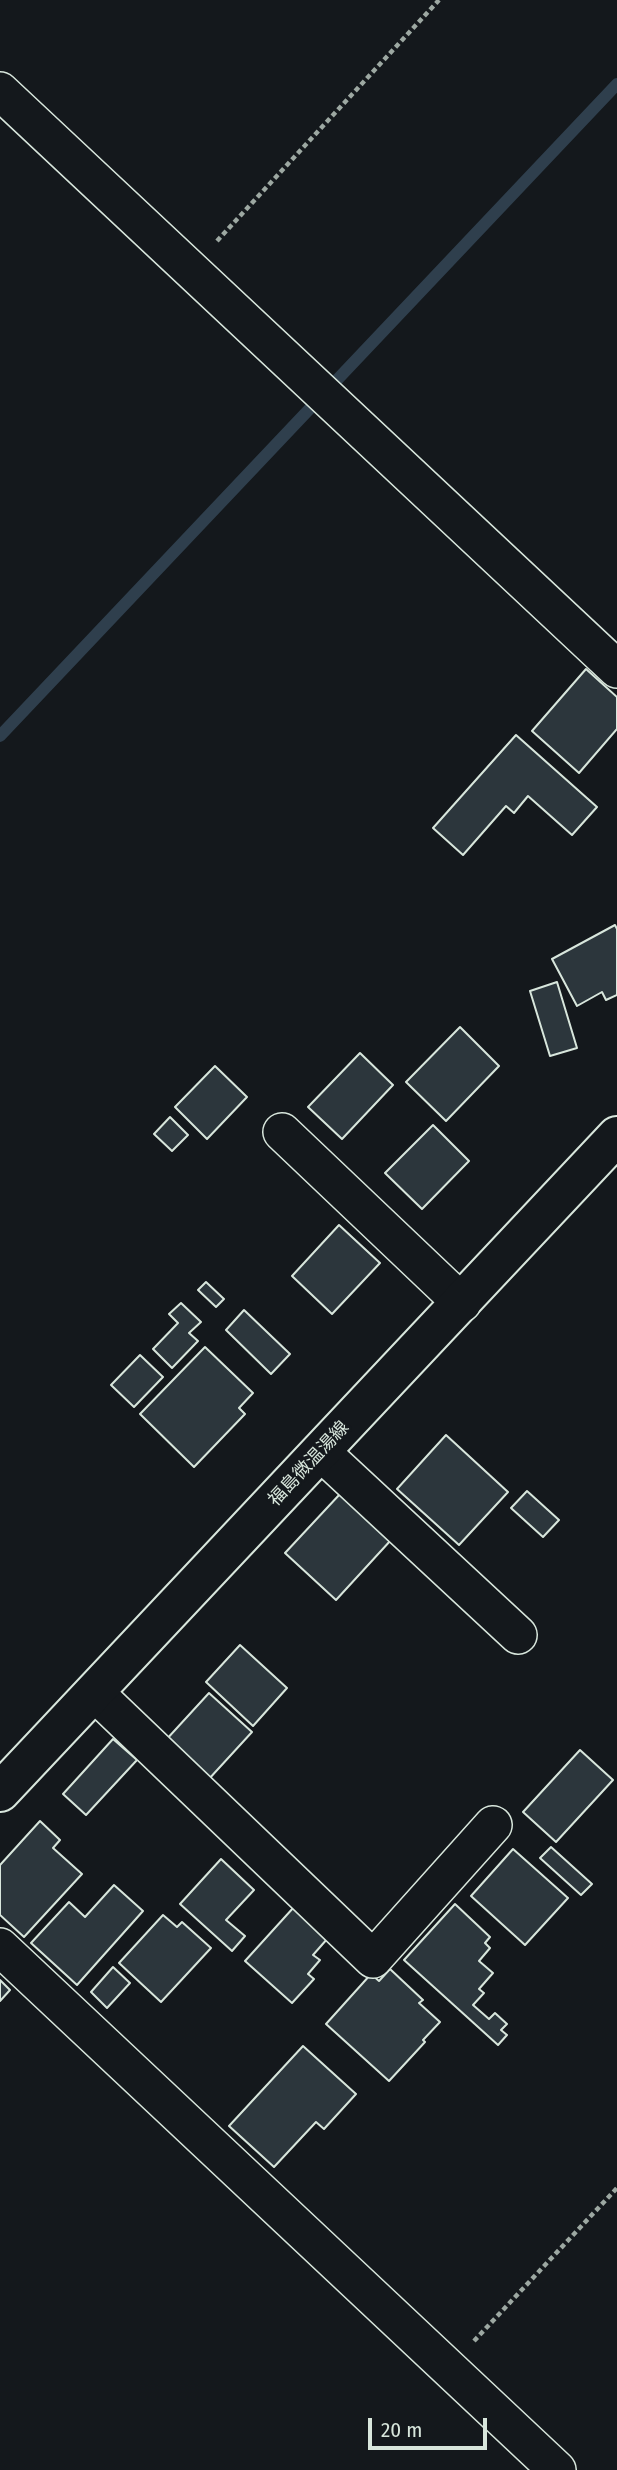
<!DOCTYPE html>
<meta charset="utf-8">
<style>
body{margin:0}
#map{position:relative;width:617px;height:2470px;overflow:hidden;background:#14181c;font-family:"Fira Sans Condensed",sans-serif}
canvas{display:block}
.scale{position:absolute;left:368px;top:2418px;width:119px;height:32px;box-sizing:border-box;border:4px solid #d8e6dc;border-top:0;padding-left:9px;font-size:21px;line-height:24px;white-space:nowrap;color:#d8e6dc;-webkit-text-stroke:5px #14181c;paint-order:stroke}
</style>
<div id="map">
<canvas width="617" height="2470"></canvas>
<div class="scale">20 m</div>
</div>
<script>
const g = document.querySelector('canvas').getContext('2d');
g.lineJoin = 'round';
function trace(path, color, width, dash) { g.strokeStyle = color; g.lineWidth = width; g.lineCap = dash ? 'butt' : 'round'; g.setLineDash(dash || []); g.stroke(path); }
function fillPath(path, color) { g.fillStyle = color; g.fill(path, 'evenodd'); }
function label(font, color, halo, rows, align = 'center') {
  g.font = font + ' "Fira Sans Condensed","Noto Sans JP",sans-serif'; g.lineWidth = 5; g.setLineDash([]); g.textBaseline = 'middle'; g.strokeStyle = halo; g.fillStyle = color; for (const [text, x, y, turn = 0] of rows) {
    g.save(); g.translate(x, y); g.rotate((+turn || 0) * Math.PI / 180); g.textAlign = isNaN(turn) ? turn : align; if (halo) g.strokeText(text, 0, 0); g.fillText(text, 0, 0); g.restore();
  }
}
const stream = new Path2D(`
 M 0,736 L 617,84`);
const building = new Path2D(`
 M 586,669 L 617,697 L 617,729 L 579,773 L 532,731 Z
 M 516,735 L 597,807 L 572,835 L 528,796 L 514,813 L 506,806 L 463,855 L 433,828 Z
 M 615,925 L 617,929 L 617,995 L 606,1000 L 602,992 L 577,1006 L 552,959 Z
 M 557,982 L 577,1048 L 550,1056 L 530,991 Z
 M 460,1027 L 499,1066 L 446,1121 L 406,1082 Z
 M 360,1053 L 393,1085 L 342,1139 L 308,1107 Z
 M 215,1066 L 247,1097 L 207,1139 L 175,1107 Z
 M 170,1117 L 188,1135 L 172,1151 L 154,1134 Z
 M 433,1125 L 469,1161 L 422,1209 L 385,1173 Z
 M 339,1225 L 380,1263 L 332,1314 L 292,1276 Z
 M 206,1282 L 224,1299 L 216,1307 L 198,1290 Z
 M 181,1303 L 201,1322 L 189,1333 L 198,1341 L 172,1368 L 153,1349 L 178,1323 L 169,1314 Z
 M 244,1310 L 290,1354 L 271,1374 L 226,1330 Z
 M 205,1347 L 253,1393 L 239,1408 L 245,1414 L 194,1467 L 140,1414 Z
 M 140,1355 L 163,1377 L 134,1407 L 111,1385 Z
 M 446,1435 L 508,1492 L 459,1545 L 397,1489 Z
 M 527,1491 L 559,1520 L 543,1537 L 511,1508 Z
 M 340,1494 L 391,1540 L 336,1600 L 285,1553 Z
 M 240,1645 L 287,1688 L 253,1726 L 206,1682 Z
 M 209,1693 L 252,1732 L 208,1780 L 165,1741 Z
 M 113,1739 L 137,1760 L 86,1815 L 63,1794 Z
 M 580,1750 L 613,1780 L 556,1842 L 523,1812 Z
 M 40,1821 L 60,1840 L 53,1848 L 82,1874 L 24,1937 L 0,1915 L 0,1865 Z
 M 551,1847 L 592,1884 L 581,1895 L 540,1858 Z
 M 513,1849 L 568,1898 L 525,1945 L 471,1896 Z
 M 221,1859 L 254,1890 L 226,1920 L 245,1936 L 232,1951 L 180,1904 Z
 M 114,1885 L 143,1911 L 77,1985 L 31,1943 L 69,1902 L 85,1917 Z
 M 455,1904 L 490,1937 L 485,1943 L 490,1948 L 479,1961 L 493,1973 L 479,1989 L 484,1993 L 473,2005 L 489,2019 L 495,2013 L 507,2024 L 501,2030 L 507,2035 L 498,2045 L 404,1960 Z
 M 294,1907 L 328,1938 L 313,1955 L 320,1960 L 308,1974 L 314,1979 L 292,2003 L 245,1961 Z
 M 163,1915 L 177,1927 L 182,1922 L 211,1948 L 161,2002 L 119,1963 Z
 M 113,1967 L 130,1983 L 107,2008 L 91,1992 Z
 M 390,1969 L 423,2000 L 419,2003 L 440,2022 L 423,2040 L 425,2042 L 389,2081 L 326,2024 L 371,1974 L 379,1981 Z
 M 0,1980 L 10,1990 L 0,2001 Z
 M 303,2046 L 356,2094 L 324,2129 L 316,2122 L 274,2167 L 229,2126 Z`);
const path = new Path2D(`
 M 217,241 L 439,0
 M 474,2341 L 617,2188`);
const minor = new Path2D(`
 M 0,91 L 617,669
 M 282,1132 L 462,1303
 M 321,1452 L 518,1635
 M 94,1692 L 373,1959 L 493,1825
 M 0,1947 L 557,2470`);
const secondary = new Path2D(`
 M 0,1792 L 617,1136`);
const streetNames = [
 ["福島微温湯線",309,1464,-47]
];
trace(stream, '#2f3f4d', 12);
fillPath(building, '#2c363c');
trace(building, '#d8e6dc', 2);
trace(minor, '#d8e6dc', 40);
trace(secondary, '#d8e6dc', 42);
trace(path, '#9da8a2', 4.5, [5, 3.5]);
trace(minor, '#14181c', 37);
trace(secondary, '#14181c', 38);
label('18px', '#d8e6dc', '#14181c', streetNames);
</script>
